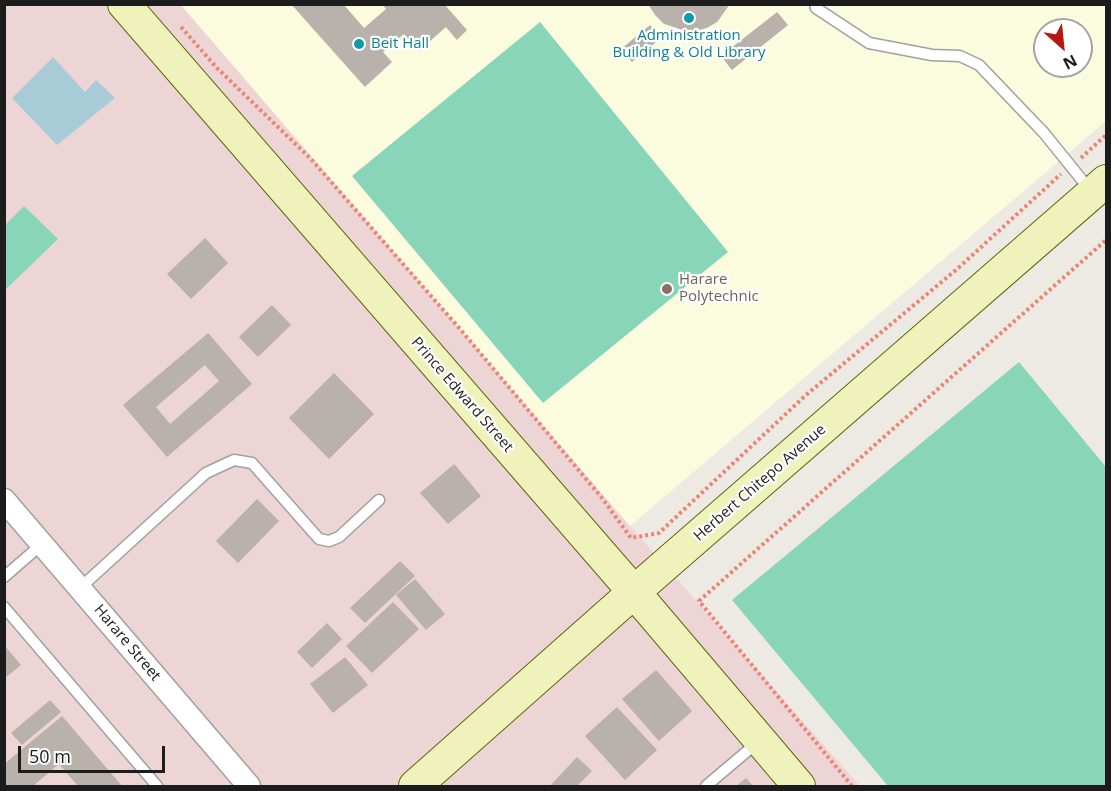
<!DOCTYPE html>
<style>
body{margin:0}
#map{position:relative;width:1111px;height:791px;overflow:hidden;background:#edeae3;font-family:"Open Sans",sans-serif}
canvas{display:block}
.frame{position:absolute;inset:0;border:6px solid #1c1c1c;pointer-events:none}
.north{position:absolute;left:1033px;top:18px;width:60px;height:60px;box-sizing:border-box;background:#fff;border:2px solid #a4a4a4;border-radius:50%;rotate:153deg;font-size:16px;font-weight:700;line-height:24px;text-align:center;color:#1c1c1c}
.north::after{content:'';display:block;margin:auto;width:21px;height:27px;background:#b71712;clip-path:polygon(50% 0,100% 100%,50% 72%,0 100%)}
.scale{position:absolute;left:18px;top:746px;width:147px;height:27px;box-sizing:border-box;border:3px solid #1c1c1c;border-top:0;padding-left:8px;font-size:18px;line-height:21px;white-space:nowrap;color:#1c1c1c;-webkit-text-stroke:4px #fff;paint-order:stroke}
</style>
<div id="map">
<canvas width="1111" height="791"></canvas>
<div class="frame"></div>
<div class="north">N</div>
<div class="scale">50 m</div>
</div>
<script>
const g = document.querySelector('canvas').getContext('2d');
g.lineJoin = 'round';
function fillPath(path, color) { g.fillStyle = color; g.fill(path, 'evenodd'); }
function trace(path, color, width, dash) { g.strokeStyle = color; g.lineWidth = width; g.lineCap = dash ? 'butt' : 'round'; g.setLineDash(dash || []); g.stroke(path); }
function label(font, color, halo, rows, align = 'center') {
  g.font = font + ' "Open Sans",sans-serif'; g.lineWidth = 4.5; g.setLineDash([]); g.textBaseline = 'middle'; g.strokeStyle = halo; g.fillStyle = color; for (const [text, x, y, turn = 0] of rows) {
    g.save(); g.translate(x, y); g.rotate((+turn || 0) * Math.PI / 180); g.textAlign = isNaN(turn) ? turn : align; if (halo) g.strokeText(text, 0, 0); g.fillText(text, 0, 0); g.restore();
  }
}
const commercial = new Path2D(`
 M 5,4 L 181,5 L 630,526 L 860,786 L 5,786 Z`);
const education = new Path2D(`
 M 181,5 L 1106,5 L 1106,121 L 630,526 ZM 1045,30 L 1081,30 L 1081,66 L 1045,66 Z`);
const pitch = new Path2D(`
 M 540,22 L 728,252 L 543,403 L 352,176 Z
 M 24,206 L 58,239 L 5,290 L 5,225 Z
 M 1019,362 L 1106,467 L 1106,786 L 888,786 L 732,600 Z`);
const water = new Path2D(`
 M 53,57 L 85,92 L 96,80 L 115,98 L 57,145 L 12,98 Z`);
const building = new Path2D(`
 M 292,4 L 342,4 L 364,29 L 387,9 L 383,4 L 443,4 L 466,30 L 457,39 L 446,26 L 419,50 L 404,33 L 382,52 L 391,62 L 365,86 Z
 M 649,4 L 682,4 L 688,7 L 699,4 L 729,4 L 717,21 L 707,27 L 697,30 L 685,30 L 664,23 L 656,15 Z
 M 777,13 L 787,25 L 732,69 L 722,56 Z
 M 650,26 L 660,38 L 632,61 L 622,49 Z
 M 205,239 L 227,263 L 191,298 L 168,274 Z
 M 272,306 L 290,325 L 258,356 L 240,337 Z
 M 208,334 L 251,384 L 167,456 L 124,405 ZM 205,364 L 220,381 L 170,425 L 155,407 Z
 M 334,374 L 373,414 L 329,458 L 290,418 Z
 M 454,465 L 480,496 L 448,523 L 421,493 Z
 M 257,500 L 278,521 L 238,562 L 217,541 Z
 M 400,562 L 414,576 L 365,622 L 351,608 Z
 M 415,580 L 444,614 L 426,629 L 397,595 Z
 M 393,603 L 418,629 L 372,672 L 347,646 Z
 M 327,624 L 341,639 L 312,667 L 298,652 Z
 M 4,646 L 20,665 L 4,678 Z
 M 345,658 L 367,685 L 333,712 L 311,684 Z
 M 656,671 L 691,711 L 659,740 L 623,699 Z
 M 50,701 L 60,712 L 22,744 L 12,733 Z
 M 617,708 L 656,750 L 625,779 L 586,736 Z
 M 62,717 L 121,786 L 79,786 L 59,763 L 32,786 L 4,786 L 4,765 Z
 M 577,758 L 591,771 L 576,786 L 551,786 Z
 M 746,779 L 752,786 L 737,786 Z`);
const path = new Path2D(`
 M 181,27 L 217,68 L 311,159 L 460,329 L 602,498 L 631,538 L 659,533 L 806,395 L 956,270 L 1061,174
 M 1081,158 L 1106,135
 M 852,786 L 699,601 L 1106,240`);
const lane = new Path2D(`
 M 815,4 L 816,8 L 869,43 L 932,55 L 960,56 L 979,65 L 1044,133 L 1090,190
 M 4,577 L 42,544
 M 80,588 L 206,473 L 234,460 L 252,463 L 319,539 L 329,541 L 339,537 L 379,500
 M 4,607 L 157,786
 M 706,786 L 758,742`);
const street = new Path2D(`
 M 4,500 L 249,786`);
const secondary = new Path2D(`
 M 124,4 L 634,592 L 799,786
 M 415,786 L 634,592 L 1106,181`);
const markers = [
 [689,18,6,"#0f9aa8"],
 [359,44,6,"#0f9aa8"],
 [667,289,6,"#8d6e63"]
];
const cultureNames = [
 ["Administration",689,36],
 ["Building & Old Library",689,53],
 ["Beit Hall",371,44,"left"]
];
const educationNames = [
 ["Harare",679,280],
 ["Polytechnic",679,297]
];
const streetNames = [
 ["Prince Edward Street",462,395,49],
 ["Herbert Chitepo Avenue",760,483,-41],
 ["Harare Street",127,643,50]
];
fillPath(commercial, '#ecd5d4');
fillPath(education, '#fbfcdd');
fillPath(pitch, '#88d5b9');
fillPath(water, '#a7cbd7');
fillPath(building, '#b9b2ac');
trace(building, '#bdb1a7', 1.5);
trace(lane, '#a0a0a0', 13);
trace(street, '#a0a0a0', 25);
trace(secondary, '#5c680f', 34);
trace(path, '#ec8475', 4, [3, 3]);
trace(lane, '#fff', 10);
trace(street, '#fff', 22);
trace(secondary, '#eff3bb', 32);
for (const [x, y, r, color] of markers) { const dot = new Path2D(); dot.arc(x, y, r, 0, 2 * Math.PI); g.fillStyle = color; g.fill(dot); trace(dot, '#fff', 2); }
label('15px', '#0d838f', '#fff', cultureNames);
label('15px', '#785e54', '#fff', educationNames, 'left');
label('15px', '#1c1c1c', '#fff', streetNames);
</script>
